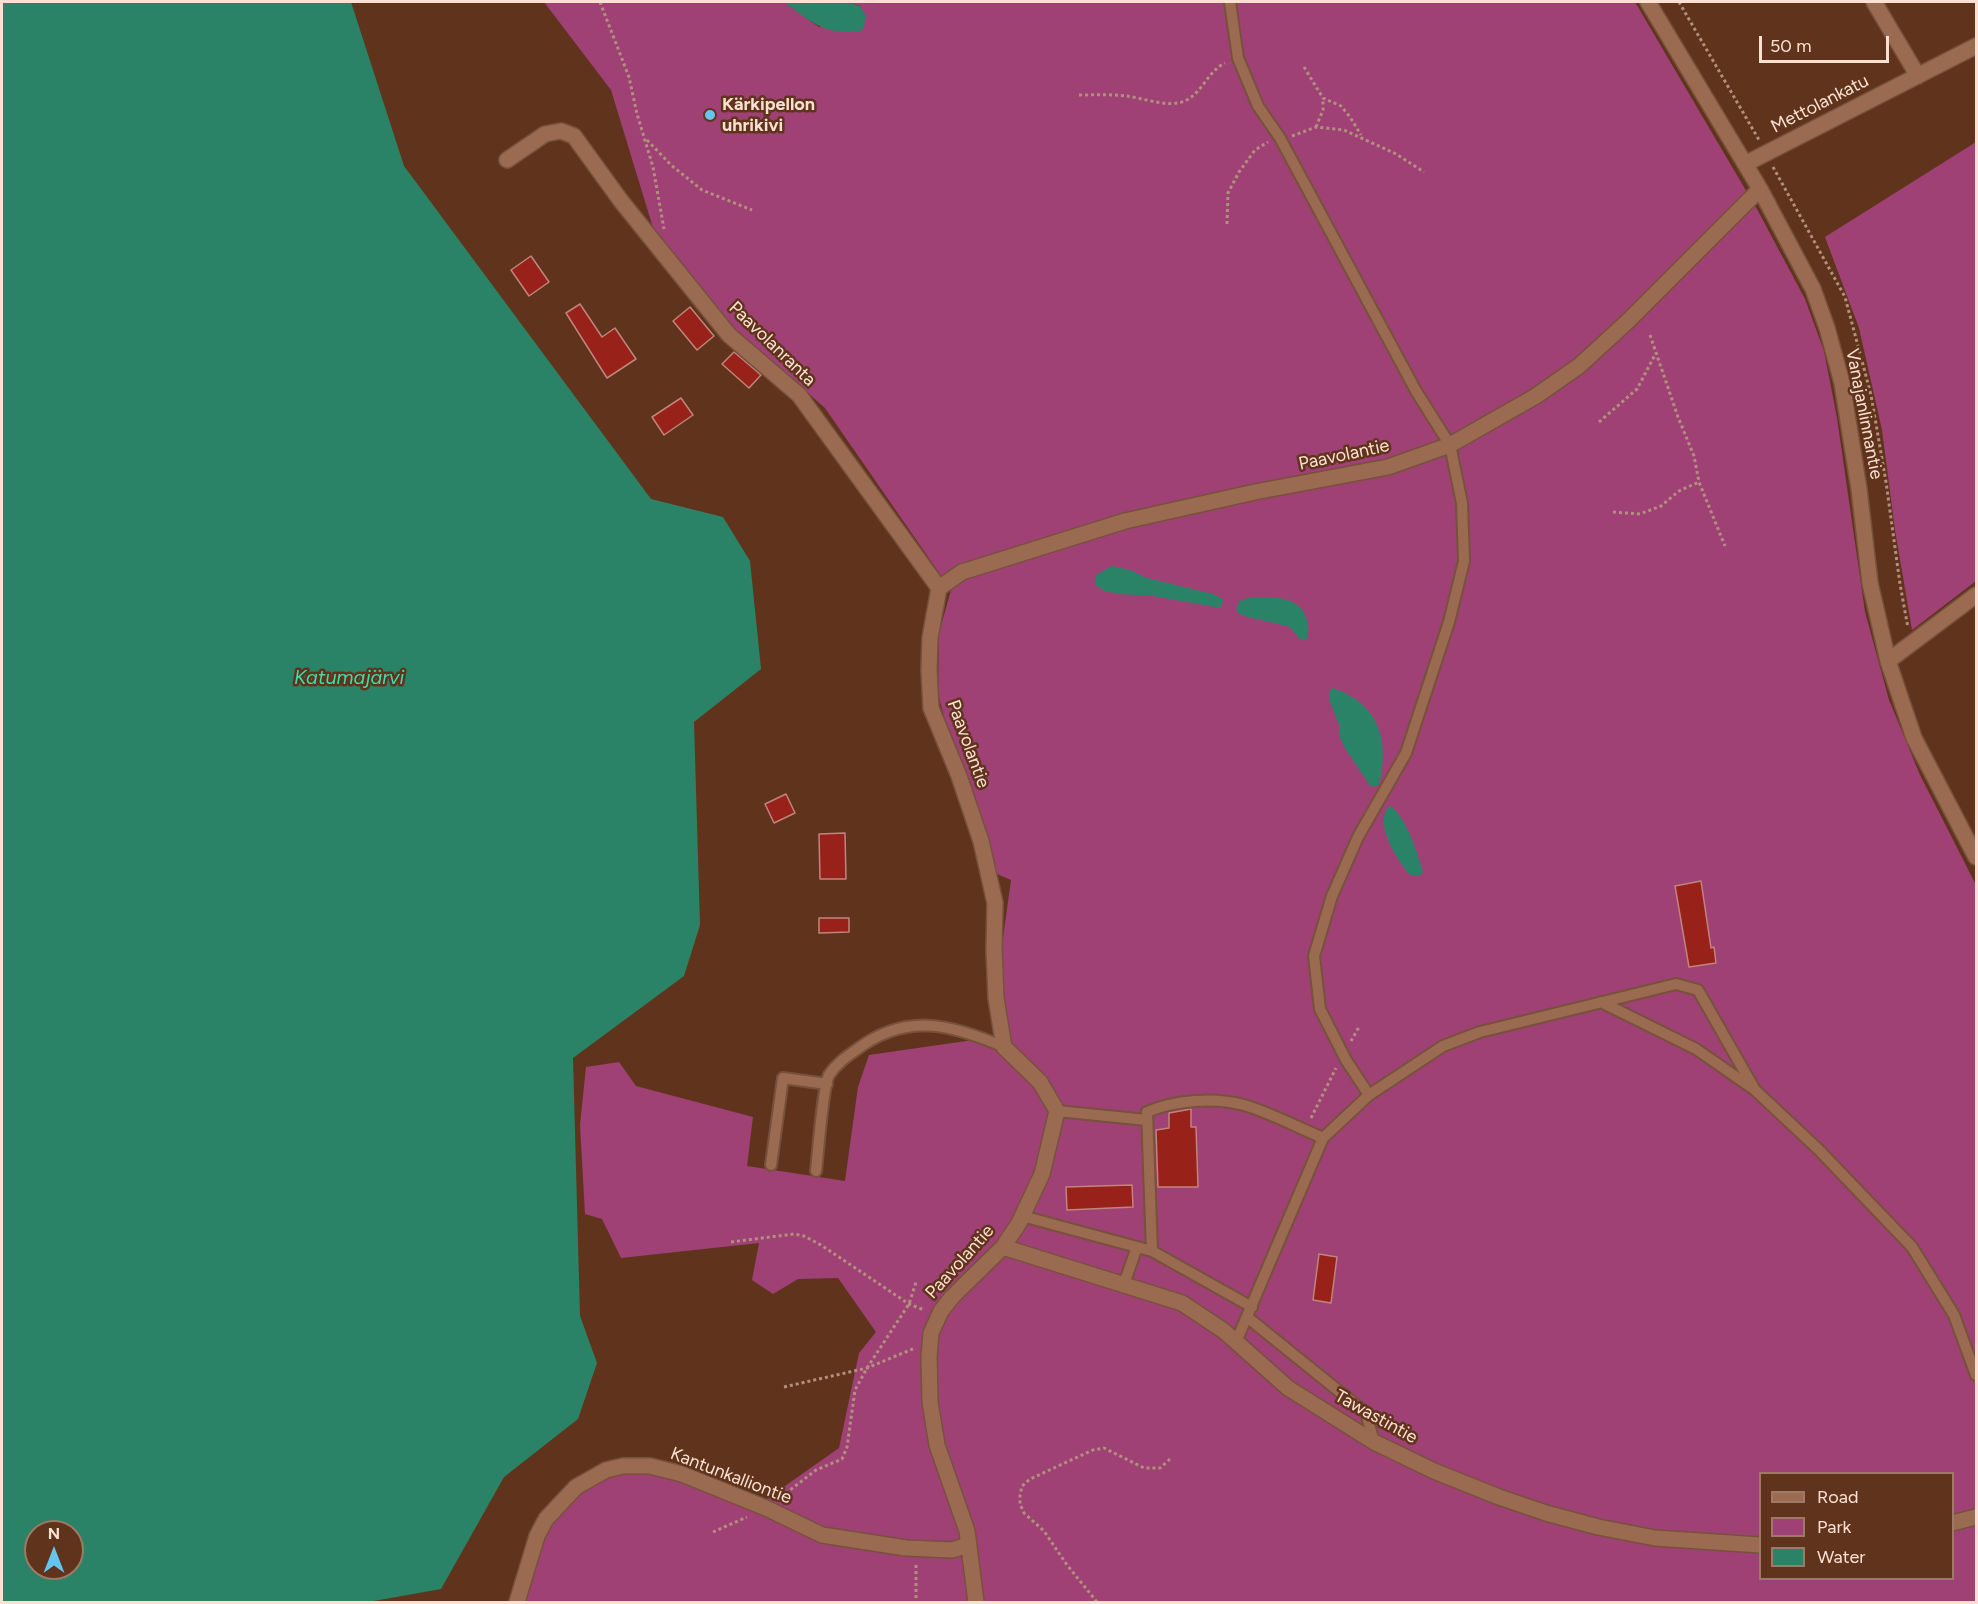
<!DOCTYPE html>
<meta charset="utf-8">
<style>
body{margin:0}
#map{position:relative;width:1978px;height:1604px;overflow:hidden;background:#60341c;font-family:Figtree,sans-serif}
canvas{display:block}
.frame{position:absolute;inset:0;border:3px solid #fce0d2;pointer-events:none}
.legend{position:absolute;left:1759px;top:1472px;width:195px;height:108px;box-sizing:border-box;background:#60341c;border:2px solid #9e7965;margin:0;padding:8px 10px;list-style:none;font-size:18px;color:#fce0d2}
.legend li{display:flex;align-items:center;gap:12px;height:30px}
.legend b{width:30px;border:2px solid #9e7965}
.north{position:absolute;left:24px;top:1520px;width:60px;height:60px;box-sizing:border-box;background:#60341c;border:2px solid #9e7965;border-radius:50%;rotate:0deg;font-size:16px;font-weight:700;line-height:24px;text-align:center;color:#fce0d2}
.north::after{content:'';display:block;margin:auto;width:21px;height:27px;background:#65c5ee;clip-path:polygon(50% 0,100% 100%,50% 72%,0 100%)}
.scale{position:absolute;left:1759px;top:36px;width:130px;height:27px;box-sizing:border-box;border:3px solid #fce0d2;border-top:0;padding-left:8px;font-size:18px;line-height:21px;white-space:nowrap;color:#fce0d2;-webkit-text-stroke:4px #60341c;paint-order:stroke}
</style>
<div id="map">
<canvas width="1978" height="1604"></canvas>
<div class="frame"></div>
<ul class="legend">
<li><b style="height:8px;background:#9b6b51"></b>Road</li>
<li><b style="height:16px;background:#9f4175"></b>Park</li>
<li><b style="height:16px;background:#2b8367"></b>Water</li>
</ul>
<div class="north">N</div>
<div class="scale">50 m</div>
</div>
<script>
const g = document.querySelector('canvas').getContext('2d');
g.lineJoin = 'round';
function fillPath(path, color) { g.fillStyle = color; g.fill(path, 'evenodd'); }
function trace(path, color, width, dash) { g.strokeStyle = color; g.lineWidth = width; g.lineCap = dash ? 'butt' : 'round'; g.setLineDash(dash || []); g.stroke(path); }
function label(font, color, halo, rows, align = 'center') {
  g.font = font + ' Figtree,sans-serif'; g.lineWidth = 5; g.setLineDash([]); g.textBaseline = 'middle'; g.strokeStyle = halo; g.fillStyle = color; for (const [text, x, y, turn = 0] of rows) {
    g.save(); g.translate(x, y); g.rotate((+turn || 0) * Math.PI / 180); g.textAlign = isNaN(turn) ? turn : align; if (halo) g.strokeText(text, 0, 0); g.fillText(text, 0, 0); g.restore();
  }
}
const green = new Path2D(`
 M 544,2 L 784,2 L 819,27 L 861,6 L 846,2 L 1635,2 L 1758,211 L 1805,299 L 1824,351 L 1837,418 L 1865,612 L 1889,700 L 1920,775 L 1976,885 L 1976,1602 L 517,1602 L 545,1530 L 568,1500 L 601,1476 L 647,1468 L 758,1505 L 839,1448 L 859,1353 L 876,1332 L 838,1278 L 798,1279 L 773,1294 L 752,1280 L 759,1243 L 621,1258 L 602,1219 L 585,1214 L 580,1125 L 586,1067 L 619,1062 L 636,1086 L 753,1117 L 747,1166 L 845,1181 L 858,1087 L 869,1055 L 1008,1035 L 996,989 L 1011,880 L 997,874 L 945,720 L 938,694 L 939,633 L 951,590 L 825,408 L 721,317 L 654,231 L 611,90 ZM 1760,1474 L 1952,1474 L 1952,1578 L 1760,1578 Z
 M 1976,142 L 1976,581 L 1912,630 L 1895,530 L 1882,430 L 1859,328 L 1825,237 Z`);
const water = new Path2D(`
 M 2,2 L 351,2 L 404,166 L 651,499 L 723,517 L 750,561 L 761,669 L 694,722 L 700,925 L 684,976 L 573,1058 L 580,1316 L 597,1363 L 578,1419 L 504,1477 L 441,1589 L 368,1602 L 2,1602 ZM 36,1532 L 72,1532 L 72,1568 L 36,1568 Z
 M 784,2 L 846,2 L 860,6 L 866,16 L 863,30 C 828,38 810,21 784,2 Z
 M 1112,566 L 1130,570 L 1147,578 L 1213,594 L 1223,599 L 1221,608 L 1153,596 L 1120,594 L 1104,591 L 1096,585 L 1096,575 Z
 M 1250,597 C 1271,597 1301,595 1307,620 C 1309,626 1309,633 1307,639 L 1302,640 C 1295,636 1295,630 1287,626 L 1244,616 L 1238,613 L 1236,608 L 1240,601 Z
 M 1333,688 C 1379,703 1390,741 1379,785 L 1371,787 L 1346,750 L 1340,738 L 1340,727 L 1330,702 L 1330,691 Z
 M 1389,806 C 1404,811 1419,856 1423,872 L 1419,876 L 1410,875 C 1398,861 1373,824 1389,806 Z`);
const building = new Path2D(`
 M 531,256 L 549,282 L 529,296 L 511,270 Z
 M 580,304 L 602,337 L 615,328 L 636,359 L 607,378 L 566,313 Z
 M 690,307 L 714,336 L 697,350 L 673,321 Z
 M 734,352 L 761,375 L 749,388 L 722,364 Z
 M 681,398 L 693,415 L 664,435 L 652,417 Z
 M 786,794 L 795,813 L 774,823 L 765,804 Z
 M 845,833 L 846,879 L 820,879 L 819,834 Z
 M 1701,881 L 1711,948 L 1714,947 L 1716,963 L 1689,967 L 1675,886 Z
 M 819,918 L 849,918 L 849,932 L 819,933 Z
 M 1191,1109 L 1191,1127 L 1196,1127 L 1198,1187 L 1158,1187 L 1156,1130 L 1169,1128 L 1169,1113 Z
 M 1132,1185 L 1133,1207 L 1067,1210 L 1066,1187 Z
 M 1319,1254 L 1337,1257 L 1331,1303 L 1313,1300 Z`);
const path = new Path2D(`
 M 600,2 L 629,77 L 637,114 L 653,167 L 664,229
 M 1679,2 L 1759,140
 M 1304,67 L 1323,98 L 1341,106 L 1350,117 L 1361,135
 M 1079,95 C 1095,95 1110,94 1126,96 C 1143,98 1168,108 1185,101 C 1203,92 1208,71 1225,63
 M 1316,127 L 1323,110 L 1323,98
 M 1292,136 L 1316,127 L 1344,130 L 1396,154 L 1424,172
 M 647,140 L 671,165 L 702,190 L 752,210
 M 1773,167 L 1845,297 L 1871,395 L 1886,482 L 1900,584 L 1908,628
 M 1227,224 L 1228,193 L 1239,172 L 1255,150 L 1268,142
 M 1650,335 L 1678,417 L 1694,456 L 1699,482 L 1725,546
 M 1599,422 L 1637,389 L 1656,353
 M 1613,512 L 1640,514 L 1661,506 L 1679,491 L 1699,482
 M 1351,1041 L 1359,1027
 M 1311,1118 L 1336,1068
 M 731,1242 L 794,1234 L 804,1236 L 821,1245 L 909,1304 L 924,1310
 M 784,1387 L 867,1368 L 915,1348
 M 781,1497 L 816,1470 L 842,1459 L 847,1447 L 855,1390 L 867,1368 L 909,1304 L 916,1282
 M 713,1532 L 747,1517
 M 916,1565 L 916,1602
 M 1097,1602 L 1067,1565 L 1044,1531 L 1024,1513 L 1020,1504 L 1020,1495 L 1022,1486 L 1030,1479 L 1093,1450 L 1104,1448 L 1144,1468 L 1160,1468 L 1170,1459`);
const service = new Path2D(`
 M 1230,2 L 1238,58 L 1258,106 L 1280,138 L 1416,391 L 1450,445 L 1462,503 L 1464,561 L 1449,622 L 1406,753 L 1358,837 L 1332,896 L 1314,956 L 1320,1009 L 1346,1060 L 1369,1095
 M 1601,1002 L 1696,1049 L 1755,1090 L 1819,1150 L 1912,1247 L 1954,1315 L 1976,1375
 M 1057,1111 L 1147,1120
 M 771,1165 L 783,1078 L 827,1084
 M 816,1171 C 818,1154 823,1085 829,1075 C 836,1064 846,1057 856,1050 C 906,1012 951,1024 1004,1047
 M 1022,1216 L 1152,1251
 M 1124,1284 L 1137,1247
 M 1252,1307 L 1152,1251 L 1147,1112 C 1175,1100 1214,1097 1244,1105 C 1271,1113 1297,1127 1323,1138
 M 1247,1317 L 1366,1413 L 1374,1442
 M 1236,1342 L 1323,1138 L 1369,1095 L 1443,1046 L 1480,1032 L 1676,984 L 1698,990 L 1755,1090`);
const minor = new Path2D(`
 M 1648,2 L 1760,189 L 1813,289 L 1827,328 L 1842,383 L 1859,489 L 1870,583 L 1888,661 L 1914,738 L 1976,857
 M 1874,2 L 1918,76
 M 507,160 L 545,134 L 561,131 L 574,136 L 621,201 L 729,335 L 799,395 L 939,588
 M 1745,164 L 1976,46
 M 1888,661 L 1976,595
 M 1003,1247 L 1182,1303 L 1224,1331 L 1288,1388 L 1374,1442 L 1434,1471 L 1499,1497 L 1546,1513 L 1598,1527 L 1655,1538 L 1760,1545
 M 1952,1523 L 1976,1517
 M 517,1602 L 537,1536 L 546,1519 L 576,1487 L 606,1470 L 623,1466 L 650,1466 L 682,1474 L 766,1508 L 822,1535 L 906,1548 L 952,1550 L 969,1545
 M 976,1602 L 967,1531 L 937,1445 L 930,1402 L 929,1357 L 931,1333 L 941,1311 L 952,1297 L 1003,1247 L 1019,1223 L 1042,1174 L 1057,1111 L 1040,1082 L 1004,1047 L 996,998 L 994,949 L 995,903 L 981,841 L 959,776 L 931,708 L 929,670 L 930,638 L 939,588 L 962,572 L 1125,521 L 1255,492 L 1388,467 L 1450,445 L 1536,396 L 1579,366 L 1627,322 L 1760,189`);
const markers = [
 [710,115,6,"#65c5ee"]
];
const streetNames = [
 ["Mettolankatu",1820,104,-27],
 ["Paavolanranta",772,344,44],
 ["Vanajanlinnantie",1864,414,79],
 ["Paavolantie",1344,455,-12],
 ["Paavolantie",968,744,70],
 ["Paavolantie",960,1262,-48],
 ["Tawastintie",1376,1417,29],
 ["Kantunkalliontie",731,1476,21]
];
const poiNames = [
 ["Kärkipellon",722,105],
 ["uhrikivi",722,126]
];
const waterNames = [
 ["Katumajärvi",349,678]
];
fillPath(green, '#9f4175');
fillPath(water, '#2b8367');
fillPath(building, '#98211a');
trace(building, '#bf857d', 1.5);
trace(service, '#77513c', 14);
trace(minor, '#77513c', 18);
trace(path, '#b3907d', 3, [3, 3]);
trace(service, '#9b6b51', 10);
trace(minor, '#9b6b51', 15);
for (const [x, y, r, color] of markers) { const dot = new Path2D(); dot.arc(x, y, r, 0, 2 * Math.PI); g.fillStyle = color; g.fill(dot); trace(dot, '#60341c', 2); }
label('18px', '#fce0d2', '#60341c', streetNames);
label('bold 18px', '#fce0d2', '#60341c', poiNames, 'left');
label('italic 20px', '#3adfaf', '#60341c', waterNames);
</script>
